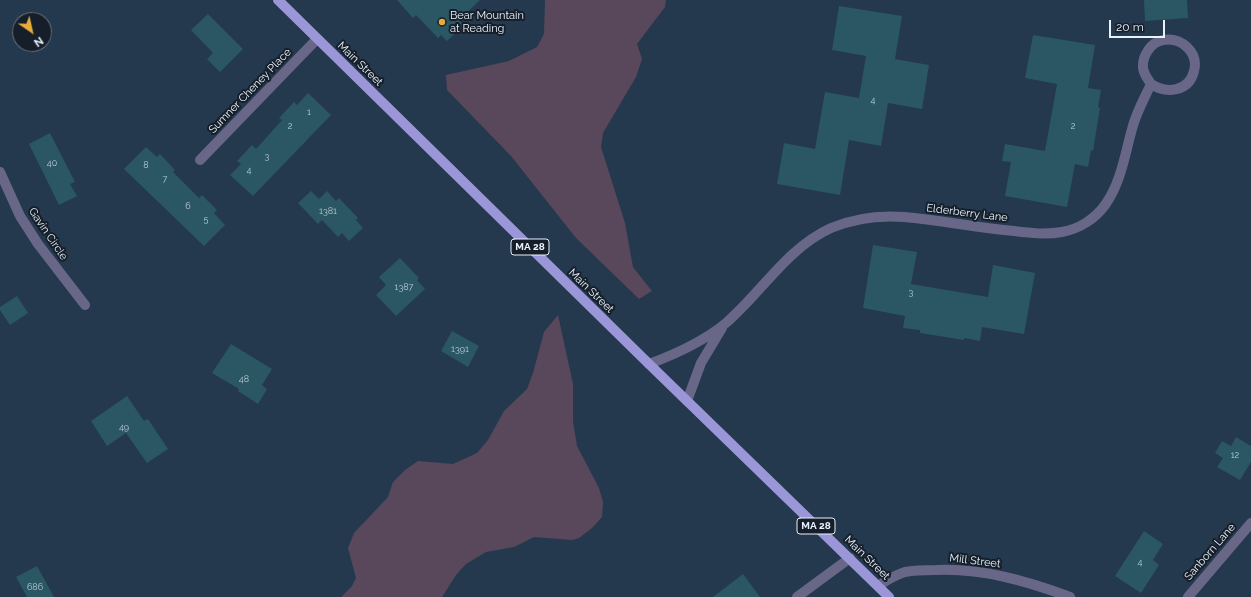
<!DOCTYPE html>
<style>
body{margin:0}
#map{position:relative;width:1251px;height:597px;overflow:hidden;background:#24384e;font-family:Raleway,sans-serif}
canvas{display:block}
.north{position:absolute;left:12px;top:12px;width:40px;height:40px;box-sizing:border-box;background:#161f29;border:1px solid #6a737e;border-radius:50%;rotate:146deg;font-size:11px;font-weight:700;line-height:16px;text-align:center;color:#e7f2fd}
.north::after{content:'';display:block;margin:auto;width:14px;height:18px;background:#eaaa39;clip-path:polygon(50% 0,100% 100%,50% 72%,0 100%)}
.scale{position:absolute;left:1109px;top:20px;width:56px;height:18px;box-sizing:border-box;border:2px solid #e7f2fd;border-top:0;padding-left:5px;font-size:12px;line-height:14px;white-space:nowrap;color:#e7f2fd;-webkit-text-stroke:3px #161f29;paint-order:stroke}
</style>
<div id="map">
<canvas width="1251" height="597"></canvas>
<div class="north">N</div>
<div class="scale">20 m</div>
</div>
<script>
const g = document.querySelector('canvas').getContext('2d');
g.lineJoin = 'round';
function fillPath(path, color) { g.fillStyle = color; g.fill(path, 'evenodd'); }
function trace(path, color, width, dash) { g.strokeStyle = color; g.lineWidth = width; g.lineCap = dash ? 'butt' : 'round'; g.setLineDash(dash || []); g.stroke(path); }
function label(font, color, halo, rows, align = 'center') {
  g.font = font + ' Raleway,sans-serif'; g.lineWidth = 4; g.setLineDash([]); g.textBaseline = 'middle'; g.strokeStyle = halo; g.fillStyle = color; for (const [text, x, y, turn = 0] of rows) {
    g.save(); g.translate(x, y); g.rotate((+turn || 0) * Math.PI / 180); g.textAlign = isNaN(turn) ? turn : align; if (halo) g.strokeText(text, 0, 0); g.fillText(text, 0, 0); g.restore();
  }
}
const green = new Path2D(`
 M 545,0 L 666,0 L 665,7 L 637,44 L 642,59 L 636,77 L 603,133 L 601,147 L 625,223 L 633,267 L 652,291 L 639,299 L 576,238 L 511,156 L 447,90 L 446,75 L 509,61 L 537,47 L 544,34 Z
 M 558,315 L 573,384 L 573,421 L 577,446 L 599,488 L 603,502 L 602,517 L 592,528 L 579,538 L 572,540 L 534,537 L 514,547 L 486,552 L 466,564 L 456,575 L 442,597 L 341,597 L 352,586 L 356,578 L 348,548 L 354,533 L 388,497 L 393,482 L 405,470 L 418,461 L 453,464 L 477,453 L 488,440 L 504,411 L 527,389 L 533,373 L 544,332 Z`);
const building = new Path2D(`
 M 397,0 L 480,0 L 459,20 L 464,25 L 447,41 L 441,35 L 438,38 L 416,15 L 413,18 Z
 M 1144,0 L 1187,0 L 1188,18 L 1145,21 Z
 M 839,6 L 902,16 L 895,59 L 929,65 L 922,109 L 888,103 L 881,146 L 849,140 L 840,195 L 777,184 L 784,143 L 815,149 L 825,92 L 859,98 L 866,56 L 832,50 Z
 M 208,14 L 243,49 L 220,72 L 207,59 L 213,53 L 191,30 Z
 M 1033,35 L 1095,45 L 1088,88 L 1101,90 L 1098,107 L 1100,108 L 1093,151 L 1091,150 L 1088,167 L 1075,164 L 1067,207 L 1005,196 L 1011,162 L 1002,161 L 1005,144 L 1045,151 L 1057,84 L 1025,78 Z
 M 308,93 L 331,115 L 253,196 L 230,175 L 241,164 L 237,161 L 252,145 L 256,149 L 282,120 L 279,118 L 294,102 L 297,105 Z
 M 50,133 L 75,182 L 70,184 L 77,196 L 59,205 L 29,144 Z
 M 146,147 L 157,157 L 160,154 L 175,170 L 173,172 L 199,198 L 202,195 L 217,210 L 214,213 L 225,225 L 204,246 L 124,169 Z
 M 311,191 L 319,199 L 327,191 L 336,201 L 339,198 L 358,218 L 356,220 L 363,228 L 349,241 L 342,233 L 338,237 L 322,220 L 318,224 L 298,203 Z
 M 873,245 L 917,252 L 911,284 L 988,297 L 993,265 L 1035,273 L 1024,334 L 982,327 L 980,341 L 964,338 L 964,340 L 920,333 L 920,330 L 903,328 L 905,316 L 863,308 Z
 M 400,258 L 419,278 L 417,280 L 425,289 L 396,316 L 376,295 L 386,285 L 379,277 Z
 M 17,296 L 28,313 L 10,325 L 0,310 L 0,307 Z
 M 452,331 L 479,346 L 468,367 L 441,351 Z
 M 231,344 L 272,369 L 262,385 L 267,389 L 258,404 L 238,391 L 239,389 L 212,373 Z
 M 127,396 L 144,421 L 148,419 L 168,449 L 147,463 L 126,433 L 107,446 L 91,421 Z
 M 1236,437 L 1251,446 L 1251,462 L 1240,480 L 1217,467 L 1223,458 L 1215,453 L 1222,441 L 1231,446 Z
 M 1144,531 L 1163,544 L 1153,560 L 1159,565 L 1141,593 L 1115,576 Z
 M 37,566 L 54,597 L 27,597 L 16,577 Z
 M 743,574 L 760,597 L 713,597 Z`);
const street = new Path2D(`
 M 200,160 L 317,39
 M 0,172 L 20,216 L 38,244 L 85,305
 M 649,364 C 676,354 703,342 726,323 C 761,293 787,248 831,228 C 855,218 879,215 904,217 C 941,220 977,228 1014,231 C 1030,233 1046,235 1062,232 C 1079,229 1095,219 1105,205 C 1121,183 1125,154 1132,129 C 1136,113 1144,99 1151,84 C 1148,79 1144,75 1143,68 C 1142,56 1151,42 1163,40 C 1181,37 1199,52 1194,71 C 1189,92 1166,94 1151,84
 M 687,401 L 701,363 L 722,328
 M 878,586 C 887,580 895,575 905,572 C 915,570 926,570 936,570 C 982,568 1027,581 1070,597
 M 797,597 L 850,558
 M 1188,597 L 1251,523`);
const primary = new Path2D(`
 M 278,0 L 649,364 L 889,597`);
const markers = [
 [442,22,4,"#eaaa39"]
];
const numberNames = [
 ["4",873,100],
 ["1",309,112],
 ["2",290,126],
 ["2",1073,126],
 ["3",267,156],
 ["40",52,163],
 ["8",146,165],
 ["4",249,170],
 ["7",165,179],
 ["6",188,206],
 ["1381",328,211],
 ["5",206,219],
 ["1387",404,287],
 ["3",911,292],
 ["1391",460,349],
 ["48",244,379],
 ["49",124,427],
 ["12",1235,455],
 ["4",1140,562],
 ["686",35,587]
];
const shields = [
 [530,247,38],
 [816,526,38]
];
const shieldNames = [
 ["MA 28",530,247],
 ["MA 28",816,526]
];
const poiNames = [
 ["Bear Mountain",450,16],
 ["at Reading",450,29]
];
const streetNames = [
 ["Main Street",360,64,44],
 ["Sumner Cheney Place",250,91,-46],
 ["Elderberry Lane",967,213,7],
 ["Gavin Circle",48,234,56],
 ["Main Street",591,291,44],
 ["Sanborn Lane",1210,552,-49],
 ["Main Street",867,558,44],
 ["Mill Street",975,561,7]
];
fillPath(green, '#59485b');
fillPath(building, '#2a5763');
trace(street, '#696788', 10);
trace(primary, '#9b96d8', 10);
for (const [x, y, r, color] of markers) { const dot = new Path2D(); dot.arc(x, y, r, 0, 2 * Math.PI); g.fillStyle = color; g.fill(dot); trace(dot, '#161f29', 1.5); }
label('9px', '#b8cbd6', null, numberNames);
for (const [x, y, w] of shields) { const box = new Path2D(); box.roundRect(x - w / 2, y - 8, w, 16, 3); g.fillStyle = '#161f29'; g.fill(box); trace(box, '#e7f2fd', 1); }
label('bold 10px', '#e7f2fd', null, shieldNames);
label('11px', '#e7f2fd', '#161f29', poiNames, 'left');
label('11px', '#e7f2fd', '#161f29', streetNames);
</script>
